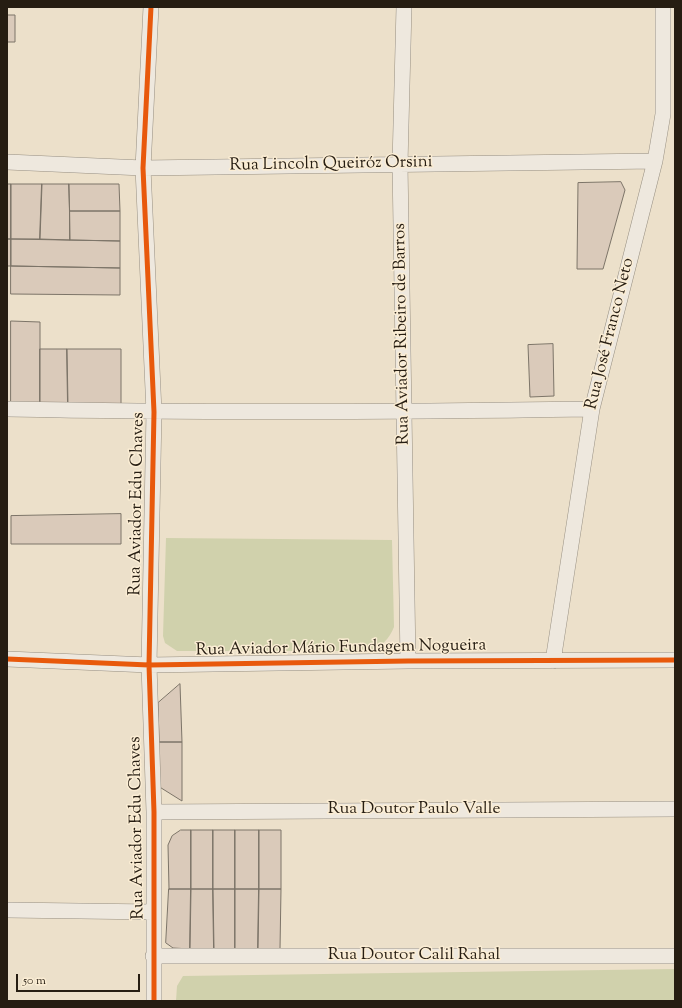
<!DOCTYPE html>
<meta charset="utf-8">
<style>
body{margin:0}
#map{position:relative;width:682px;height:1008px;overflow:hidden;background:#ece0ca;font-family:"Sorts Mill Goudy",serif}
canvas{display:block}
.frame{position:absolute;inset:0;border:8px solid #261d12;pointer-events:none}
.scale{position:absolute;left:16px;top:974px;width:124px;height:18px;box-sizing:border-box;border:2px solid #261d12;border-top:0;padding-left:5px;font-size:12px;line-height:14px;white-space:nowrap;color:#261d12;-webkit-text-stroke:3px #fbedd4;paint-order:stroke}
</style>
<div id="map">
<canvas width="682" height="1008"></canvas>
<div class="frame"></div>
<div class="scale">50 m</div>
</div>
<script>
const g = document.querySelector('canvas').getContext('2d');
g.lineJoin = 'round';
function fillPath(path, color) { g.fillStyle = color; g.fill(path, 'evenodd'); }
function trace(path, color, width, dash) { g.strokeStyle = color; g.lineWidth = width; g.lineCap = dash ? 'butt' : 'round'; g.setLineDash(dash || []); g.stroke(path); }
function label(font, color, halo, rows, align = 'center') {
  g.font = font + ' "Sorts Mill Goudy",serif'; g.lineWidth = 3; g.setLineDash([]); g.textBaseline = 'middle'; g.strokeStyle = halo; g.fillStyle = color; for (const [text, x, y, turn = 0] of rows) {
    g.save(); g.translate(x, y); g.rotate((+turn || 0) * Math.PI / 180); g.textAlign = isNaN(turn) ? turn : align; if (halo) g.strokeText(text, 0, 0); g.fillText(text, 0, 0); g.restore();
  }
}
const green = new Path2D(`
 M 166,538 L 392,540 L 394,627 C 389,639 383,645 371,651 L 177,651 L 165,643 L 163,636 Z
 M 675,969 L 675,1001 L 176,1001 L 177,986 L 183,976 Z`);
const building = new Path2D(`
 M 7,15 L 15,15 L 15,42 L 7,42 Z
 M 621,182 L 625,190 L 603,269 L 577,269 L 578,183 Z
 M 7,184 L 11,184 L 11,239 L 7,239 Z
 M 11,184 L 42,184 L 40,239 L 11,239 Z
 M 42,184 L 69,184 L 70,240 L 40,239 Z
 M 69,184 L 119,184 L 120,211 L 70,211 Z
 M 70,211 L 120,211 L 120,241 L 70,240 Z
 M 7,239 L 11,239 L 11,266 L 7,266 Z
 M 11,239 L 120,241 L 120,268 L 11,266 Z
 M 11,266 L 120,268 L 120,295 L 11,294 Z
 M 11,321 L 40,322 L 40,406 L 11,406 Z
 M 553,344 L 554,396 L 530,397 L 528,345 Z
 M 40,349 L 67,349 L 68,406 L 40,406 Z
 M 67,349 L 121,349 L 121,405 L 68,406 Z
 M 121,514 L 121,544 L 11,544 L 11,516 Z
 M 180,684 L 182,742 L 159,742 L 158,703 Z
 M 159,742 L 182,742 L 182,801 L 158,786 Z
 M 181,830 L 191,830 L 191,889 L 169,889 L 168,845 L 172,836 Z
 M 191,830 L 213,830 L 213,889 L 191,889 Z
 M 213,830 L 235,830 L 235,889 L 213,889 Z
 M 235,830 L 259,830 L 259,889 L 235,889 Z
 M 259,830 L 281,830 L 281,889 L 259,889 Z
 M 169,889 L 191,889 L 190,949 L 173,948 L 166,943 Z
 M 191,889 L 213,889 L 214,949 L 190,949 Z
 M 213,889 L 235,889 L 235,949 L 214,949 Z
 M 235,889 L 259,889 L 258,949 L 235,949 Z
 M 259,889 L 281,889 L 280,949 L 258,949 Z`);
const street = new Path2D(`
 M 151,7 L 143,168 L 154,412 L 149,665 L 154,812 L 154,1001
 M 404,7 L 400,164 L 408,661
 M 7,162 L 143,168 L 655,161
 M 7,409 C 202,413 397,412 592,409
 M 7,659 L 149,665 L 408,661 L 675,660
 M 553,661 L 592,409 L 655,161 L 663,114 L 663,7
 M 154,812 L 675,809
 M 7,910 L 153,912
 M 153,956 L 675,956`);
const cycleway = new Path2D(`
 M 151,7 L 143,168 L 154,412 L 149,665 L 154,812 L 154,1001
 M 7,659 L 149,665 L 408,661 L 675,660`);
const streetNames = [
 ["Rua Lincoln Queiróz Orsini",331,165,-1],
 ["Rua Aviador Ribeiro de Barros",403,334,-91],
 ["Rua José Franco Neto",611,334,-76],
 ["Rua Aviador Edu Chaves",138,504,-89],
 ["Rua Aviador Mário Fundagem Nogueira",341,649,-1],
 ["Rua Doutor Paulo Valle",414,810],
 ["Rua Aviador Edu Chaves",138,828,-91],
 ["Rua Doutor Calil Rahal",414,956]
];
fillPath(green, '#d0d1ac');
fillPath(building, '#dacaba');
trace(building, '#7c7468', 1);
trace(street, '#978f82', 16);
trace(street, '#eee8de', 15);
trace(cycleway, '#e8590c', 5);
label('17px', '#261d12', '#fbedd4', streetNames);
</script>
